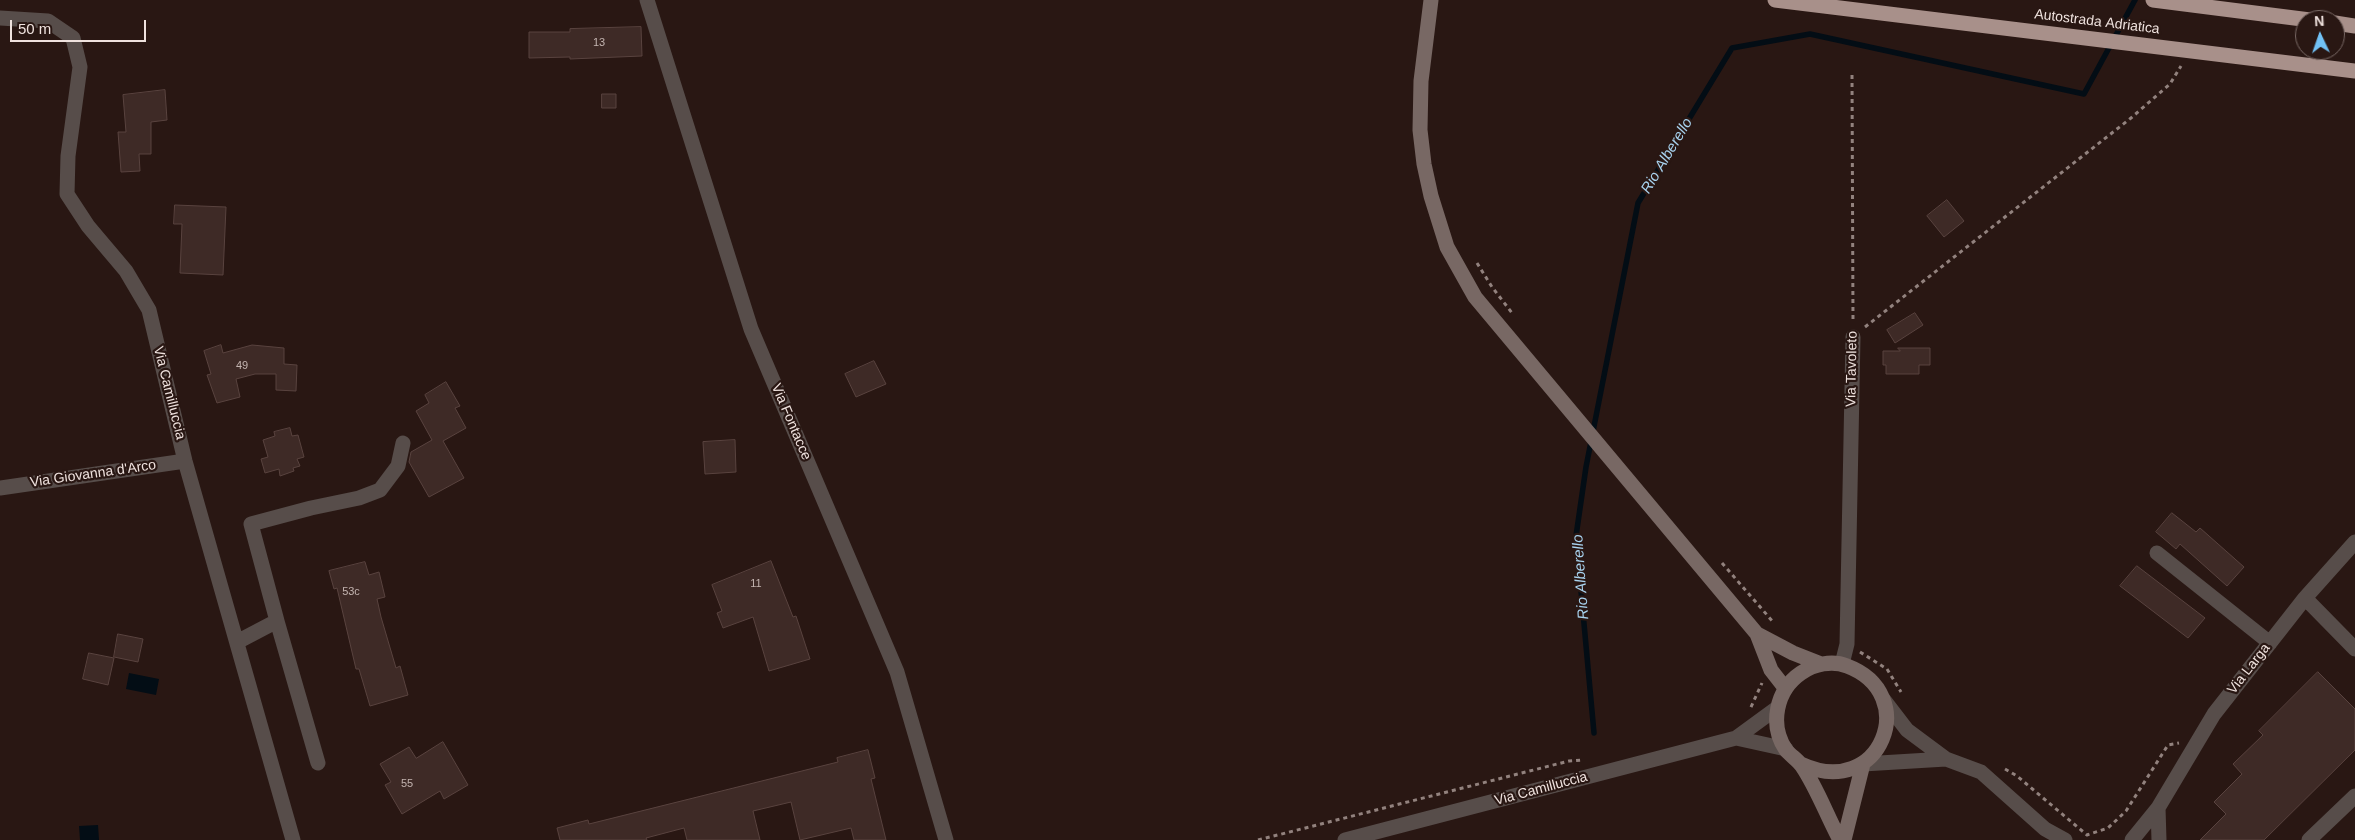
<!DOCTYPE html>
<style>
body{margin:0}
#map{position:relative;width:2355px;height:840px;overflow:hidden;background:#291713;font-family:Helvetica,sans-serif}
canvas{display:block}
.north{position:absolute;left:2295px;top:10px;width:50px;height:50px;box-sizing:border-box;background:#291713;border:1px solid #786864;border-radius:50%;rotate:357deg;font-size:14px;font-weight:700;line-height:20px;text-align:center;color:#efe2de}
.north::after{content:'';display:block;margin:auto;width:18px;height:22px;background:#71c1f5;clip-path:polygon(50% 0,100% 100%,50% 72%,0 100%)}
.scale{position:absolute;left:10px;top:20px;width:136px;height:22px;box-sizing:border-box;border:2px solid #efe2de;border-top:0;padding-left:6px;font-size:15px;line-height:18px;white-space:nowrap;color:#efe2de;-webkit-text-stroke:4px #291713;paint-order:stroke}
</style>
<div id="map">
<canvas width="2355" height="840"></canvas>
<div class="north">N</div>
<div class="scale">50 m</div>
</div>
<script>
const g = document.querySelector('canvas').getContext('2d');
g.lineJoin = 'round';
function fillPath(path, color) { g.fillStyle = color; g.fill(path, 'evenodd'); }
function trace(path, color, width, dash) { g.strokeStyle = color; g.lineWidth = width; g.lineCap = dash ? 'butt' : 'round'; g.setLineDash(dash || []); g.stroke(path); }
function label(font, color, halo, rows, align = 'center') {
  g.font = font + ' Helvetica,sans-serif'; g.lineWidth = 4.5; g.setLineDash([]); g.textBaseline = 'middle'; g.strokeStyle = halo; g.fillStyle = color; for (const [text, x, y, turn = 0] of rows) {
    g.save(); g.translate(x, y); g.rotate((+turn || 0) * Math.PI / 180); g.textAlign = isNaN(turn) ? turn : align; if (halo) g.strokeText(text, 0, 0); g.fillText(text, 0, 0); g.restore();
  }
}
const water = new Path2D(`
 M 129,673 L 159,679 L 156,695 L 126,689 Z
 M 98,825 L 99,840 L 80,840 L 79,826 Z`);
const stream = new Path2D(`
 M 1594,733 L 1576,536 L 1586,467 L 1638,203 L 1732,48 L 1810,34 L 2084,94 L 2135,0`);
const building = new Path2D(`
 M 641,27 L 642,56 L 570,59 L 570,57 L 529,58 L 529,32 L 570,32 L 570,29 Z
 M 165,90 L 167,120 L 151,122 L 151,154 L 139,154 L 140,171 L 121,172 L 118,132 L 126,132 L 123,95 Z
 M 602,94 L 616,94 L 616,108 L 602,108 Z
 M 1947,200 L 1964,221 L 1944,237 L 1927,216 Z
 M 175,205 L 226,207 L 223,275 L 180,273 L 182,224 L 174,224 Z
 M 1915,313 L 1923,325 L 1895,343 L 1887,330 Z
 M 221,345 L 223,353 L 252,345 L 284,348 L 284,364 L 297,365 L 296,391 L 276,390 L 276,374 L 255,374 L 236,379 L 240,397 L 217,403 L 207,375 L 211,374 L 204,351 Z
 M 1898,348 L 1930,348 L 1930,365 L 1919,365 L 1919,374 L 1886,374 L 1886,365 L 1883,365 L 1883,351 L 1900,351 Z
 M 874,361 L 886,384 L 856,397 L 845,374 Z
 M 446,382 L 460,406 L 455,408 L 466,428 L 443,441 L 464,478 L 429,497 L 409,462 L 411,452 L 432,440 L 416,411 L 429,403 L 425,395 Z
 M 290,428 L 292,436 L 298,435 L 304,457 L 297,459 L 300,466 L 293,468 L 294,471 L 280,476 L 279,469 L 265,473 L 261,459 L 268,457 L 263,440 L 275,436 L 274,432 Z
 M 735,440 L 736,472 L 705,474 L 703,442 Z
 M 2172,513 L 2196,532 L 2200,528 L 2244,567 L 2227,586 L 2180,544 L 2176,549 L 2156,532 Z
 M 771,561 L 793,617 L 796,616 L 810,659 L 769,671 L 753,617 L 723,628 L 717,613 L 722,611 L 712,585 Z
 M 365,562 L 369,575 L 379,572 L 385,597 L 377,599 L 381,617 L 396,668 L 400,666 L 408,695 L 370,706 L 359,669 L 356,669 L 337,588 L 334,589 L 329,571 Z
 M 2137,566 L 2205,618 L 2188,638 L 2120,586 Z
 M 118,634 L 143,639 L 138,662 L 114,657 Z
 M 89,653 L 114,658 L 108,685 L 83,679 Z
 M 2318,672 L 2355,709 L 2355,750 L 2264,840 L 2200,840 L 2226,814 L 2214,802 L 2242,774 L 2233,764 L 2263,735 L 2259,731 Z
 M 443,742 L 468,785 L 444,799 L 440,791 L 402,814 L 385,785 L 391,782 L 380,764 L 409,747 L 416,758 Z
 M 868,750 L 875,778 L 871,779 L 886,840 L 854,840 L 851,828 L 800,840 L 791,802 L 753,811 L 760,840 L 687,840 L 684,828 L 646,838 L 647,840 L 560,840 L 557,828 L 588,820 L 589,824 L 838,762 L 837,758 Z`);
const path = new Path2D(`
 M 1852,75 L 1853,321
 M 1477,263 L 1492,287 L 1512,313
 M 1865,327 L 2131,118 L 2170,84 L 2181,66
 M 1722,563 L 1774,623
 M 1860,652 L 1887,669 L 1901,692
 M 1751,707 L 1762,683
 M 2005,769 L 2017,776 L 2087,835 L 2108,828 L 2126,811 L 2168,745 L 2179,743
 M 1258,840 L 1569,761 L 1582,760`);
const street = new Path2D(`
 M 647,0 L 751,329 L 897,672 L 946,840
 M 0,18 L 48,21 L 73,38 L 80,67 L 68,156 L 67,194 L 88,226 L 126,271 L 149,310 L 185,461 L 293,840
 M 0,488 L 185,461
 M 2157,553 L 2270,643
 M 2305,598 L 2355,649
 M 277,621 L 318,763
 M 237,642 L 277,621 L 251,524 L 311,508 L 359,498 L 380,490 L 398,466 L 403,443
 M 1842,664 L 1847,644 L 1853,337
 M 1884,700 L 1907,730 L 1946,759 L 1981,772 L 2045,829 L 2065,840
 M 1736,738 L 1786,749
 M 1863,764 L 1946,759
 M 2158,808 L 2159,840
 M 1345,840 L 1736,738 L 1777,708
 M 2132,840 L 2158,808 L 2214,714 L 2305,598 L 2355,542
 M 2309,840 L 2355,796`);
const secondary = new Path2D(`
 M 1431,0 L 1421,81 L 1420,130 L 1424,164 L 1431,196 L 1447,247 L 1475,297 L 1757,634 L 1771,670 L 1785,688
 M 1757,634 L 1793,653 L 1821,664
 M 1801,764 C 1881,801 1922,694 1847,666 C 1832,660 1814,664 1801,673 C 1776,690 1769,725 1786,750 C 1791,756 1798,760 1802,766 C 1817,788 1827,816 1840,840
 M 1844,840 L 1863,764`);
const highway = new Path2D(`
 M 1775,0 L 2355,71
 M 2153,0 L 2310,20
 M 2335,23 L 2355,26`);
const numberNames = [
 ["13",599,43],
 ["49",242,366],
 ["11",756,584],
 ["53c",351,592],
 ["55",407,784]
];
const streetNames = [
 ["Autostrada Adriatica",2097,22,7],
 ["Via Tavoleto",1852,369,-89],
 ["Via Camilluccia",169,393,76],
 ["Via Fontacce",791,422,67],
 ["Via Giovanna d'Arco",93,474,-8],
 ["Via Larga",2249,669,-52],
 ["Via Camilluccia",1541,789,-15]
];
const waterNames = [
 ["Rio Alberello",1667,156,-59],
 ["Rio Alberello",1581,577,-94]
];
fillPath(water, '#030d15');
trace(stream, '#030d15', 5.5);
fillPath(building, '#3e2a26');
trace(building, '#59433f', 1);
trace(path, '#92827e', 3, [4, 4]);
trace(street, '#574d4a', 15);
trace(secondary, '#786864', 15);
trace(highway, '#a8908a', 15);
label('11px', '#c3b4b0', null, numberNames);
label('14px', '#efe2de', '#291713', streetNames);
label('italic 15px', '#a8d2ee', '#291713', waterNames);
</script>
